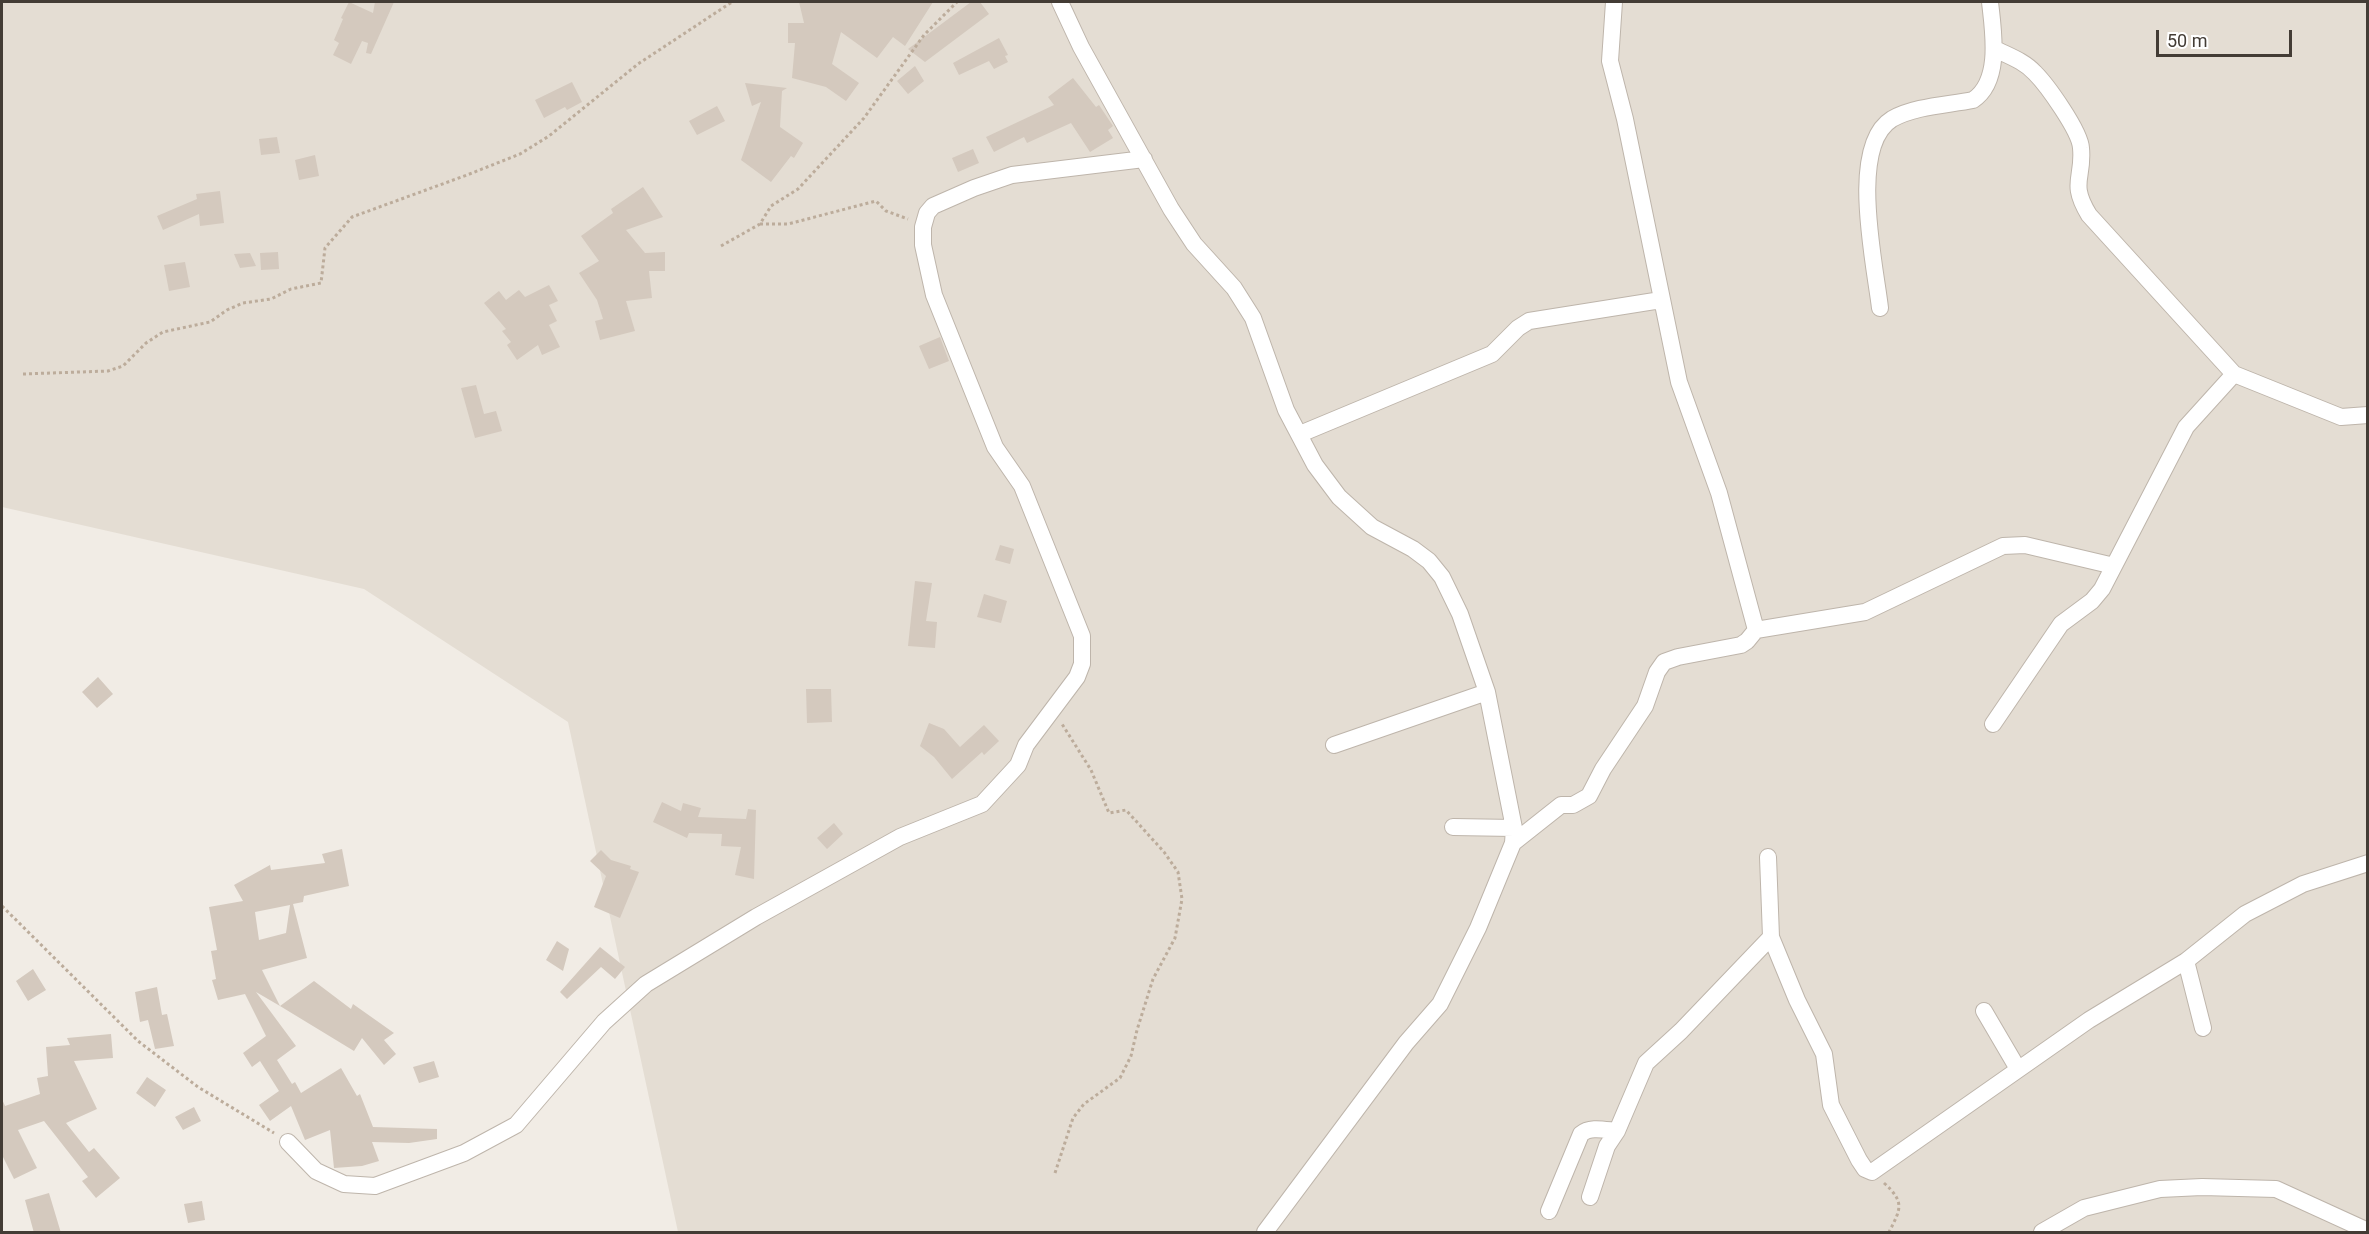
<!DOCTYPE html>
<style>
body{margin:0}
#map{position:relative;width:2369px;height:1234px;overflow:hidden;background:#f1ece5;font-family:Roboto,sans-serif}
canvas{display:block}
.frame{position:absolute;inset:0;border:3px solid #433c35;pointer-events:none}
.scale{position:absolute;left:2156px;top:30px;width:136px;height:27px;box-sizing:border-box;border:3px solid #433c35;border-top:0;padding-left:8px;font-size:18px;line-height:21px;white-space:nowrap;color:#433c35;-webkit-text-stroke:4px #fff;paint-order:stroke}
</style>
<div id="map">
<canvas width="2369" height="1234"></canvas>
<div class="frame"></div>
<div class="scale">50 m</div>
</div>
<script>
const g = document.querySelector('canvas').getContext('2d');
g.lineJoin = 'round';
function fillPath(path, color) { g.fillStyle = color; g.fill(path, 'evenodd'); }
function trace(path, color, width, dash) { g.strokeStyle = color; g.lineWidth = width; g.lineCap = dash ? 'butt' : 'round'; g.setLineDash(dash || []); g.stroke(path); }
const residential = new Path2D(`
 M 2,2 L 2367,2 L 2367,1232 L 678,1232 L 568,722 L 364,589 L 2,507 Z`);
const building = new Path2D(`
 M 349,2 L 373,13 L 375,2 L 394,2 L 371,54 L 366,53 L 368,43 L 362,41 L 351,64 L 333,55 L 339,43 L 334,40 L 343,19 L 341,18 Z
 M 799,2 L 933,2 L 905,46 L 893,37 L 877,58 L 841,32 L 832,64 L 859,83 L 846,101 L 826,87 L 792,78 L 795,43 L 788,43 L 788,23 L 804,23 Z
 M 971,2 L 980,2 L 989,14 L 925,62 L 908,49 Z
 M 999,38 L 1008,55 L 1005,56 L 1008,62 L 994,69 L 989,61 L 959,75 L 953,63 Z
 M 915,66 L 924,81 L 908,94 L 897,81 Z
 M 1073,78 L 1096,107 L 1099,105 L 1113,126 L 1108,130 L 1113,138 L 1090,152 L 1071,123 L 1027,143 L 1024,137 L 994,152 L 986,137 L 1054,105 L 1048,97 Z
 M 572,82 L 582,102 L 567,110 L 565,107 L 544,118 L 535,100 Z
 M 745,83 L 787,88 L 782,91 L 780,127 L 803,143 L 794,158 L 791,156 L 771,182 L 741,160 L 761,102 L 752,106 Z
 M 717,106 L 725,121 L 697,135 L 689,121 Z
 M 277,137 L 280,153 L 261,155 L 259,139 Z
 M 973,149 L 979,163 L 958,172 L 952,158 Z
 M 315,155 L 319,176 L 299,180 L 295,160 Z
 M 643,187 L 663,217 L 626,230 L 645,253 L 665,252 L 665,271 L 649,271 L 652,298 L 626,301 L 635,331 L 600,340 L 595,321 L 603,319 L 597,300 L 579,273 L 599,261 L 581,236 L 613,213 L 611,209 Z
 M 220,191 L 224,223 L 200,226 L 199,214 L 163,230 L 157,216 L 197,199 L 196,194 Z
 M 278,252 L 279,269 L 261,270 L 260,253 Z
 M 250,253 L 256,266 L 240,268 L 234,254 Z
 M 185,262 L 190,287 L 169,291 L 164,265 Z
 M 549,285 L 558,301 L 549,305 L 557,321 L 549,325 L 560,347 L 542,355 L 538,345 L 517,360 L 507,345 L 511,342 L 502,331 L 506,329 L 484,303 L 499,291 L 506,300 L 519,290 L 525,297 Z
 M 940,337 L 949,361 L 929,369 L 919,346 Z
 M 476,385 L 484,414 L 496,411 L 502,431 L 475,438 L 461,388 Z
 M 1000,545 L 1014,549 L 1010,564 L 995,560 Z
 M 915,581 L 932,583 L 926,621 L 937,622 L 935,648 L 908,646 Z
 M 984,594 L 1007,601 L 1001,623 L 977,617 Z
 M 98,677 L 113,694 L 97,708 L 82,692 Z
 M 806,689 L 831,689 L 832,722 L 807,723 Z
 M 929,723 L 944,729 L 960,747 L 984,725 L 999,741 L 984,755 L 982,752 L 952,779 L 934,757 L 920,746 Z
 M 662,802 L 681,811 L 683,803 L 701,808 L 698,817 L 746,819 L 748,809 L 756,810 L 754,879 L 735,875 L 741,847 L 721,846 L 722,834 L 689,833 L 687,838 L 653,822 Z
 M 834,823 L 843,834 L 827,849 L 817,838 Z
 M 342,849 L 349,886 L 304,896 L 303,902 L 293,904 L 307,958 L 262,970 L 280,1006 L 256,992 L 296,1046 L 277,1060 L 292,1084 L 295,1082 L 301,1093 L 341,1068 L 357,1096 L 360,1094 L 373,1127 L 437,1129 L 437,1139 L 409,1143 L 372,1142 L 379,1161 L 362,1166 L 334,1168 L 330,1130 L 305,1140 L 291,1106 L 270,1121 L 259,1105 L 279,1091 L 260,1061 L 252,1067 L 243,1053 L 266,1036 L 245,994 L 218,1000 L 212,980 L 216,979 L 211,951 L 217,950 L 209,907 L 243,901 L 234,885 L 270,865 L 271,870 L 325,863 L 322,854 ZM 290,905 L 286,933 L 259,940 L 255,912 Z
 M 601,850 L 611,860 L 631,866 L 630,869 L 639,872 L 620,918 L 594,907 L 606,876 L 590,861 Z
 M 557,941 L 569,949 L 563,971 L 546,960 Z
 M 600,947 L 625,967 L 615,979 L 601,967 L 567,999 L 560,992 Z
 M 33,969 L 46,990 L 28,1001 L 16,981 Z
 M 314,981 L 351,1009 L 353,1004 L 394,1033 L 384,1040 L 396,1054 L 384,1065 L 362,1038 L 354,1051 L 280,1006 Z
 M 157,987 L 162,1015 L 167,1014 L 174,1046 L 155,1049 L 148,1020 L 140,1022 L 135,992 Z
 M 111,1034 L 113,1058 L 74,1061 L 97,1109 L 66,1123 L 89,1152 L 94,1148 L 120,1178 L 96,1198 L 82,1181 L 88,1177 L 44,1121 L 18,1130 L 37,1168 L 14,1179 L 2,1155 L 2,1099 L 5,1106 L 40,1094 L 37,1078 L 48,1076 L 46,1047 L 70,1045 L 67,1038 Z
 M 434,1061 L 439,1077 L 419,1083 L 413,1067 Z
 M 147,1077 L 166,1090 L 155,1107 L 136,1093 Z
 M 194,1107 L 201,1121 L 183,1130 L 175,1117 Z
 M 49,1193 L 61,1233 L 34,1233 L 25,1200 Z
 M 202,1201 L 205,1220 L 188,1223 L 184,1204 Z`);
const path = new Path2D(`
 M 760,224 L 788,224 L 876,201 L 886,211 L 908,219
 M 721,246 L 760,224 L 771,206 L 798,189 L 864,118 L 924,35 L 957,2
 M 23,374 L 108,371 L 123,366 L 146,343 L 163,332 L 210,322 L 227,310 L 243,303 L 271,299 L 291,289 L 321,283 L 325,248 L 352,217 L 467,175 L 520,154 L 549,136 L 638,64 L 732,2
 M 2,906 L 138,1041 L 198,1087 L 274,1133
 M 1055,1173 L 1073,1118 L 1084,1104 L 1120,1078 L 1131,1056 L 1137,1030 L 1153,979 L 1175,938 L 1182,899 L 1178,872 L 1164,852 L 1126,810 L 1109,813 L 1091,770 L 1062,724
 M 1884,1183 C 1905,1202 1901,1209 1889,1232`);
const street = new Path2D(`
 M 1060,2 L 1081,47 L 1171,209 L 1194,244 L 1234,288 L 1253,318 L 1286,410 L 1315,465 L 1339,497 L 1372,527 L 1413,549 L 1429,561 L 1442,577 L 1460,614 L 1487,692 L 1514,828 L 1513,843 L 1478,928 L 1440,1004 L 1406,1043 L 1265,1232
 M 1614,2 L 1610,61 L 1625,119 L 1679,382 L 1719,493 L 1756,630
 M 1995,49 C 2009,56 2024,61 2035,73 C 2047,85 2080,131 2081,148 C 2084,179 2069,182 2089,215 L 2234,374 L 2341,417 L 2368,415
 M 1880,308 C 1875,264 1848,146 1892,119 C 1915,106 1948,105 1973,100 C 2002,81 1993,30 1990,2
 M 1300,434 L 1492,354 L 1518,328 L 1529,321 L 1661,300
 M 1993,724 L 2061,624 L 2092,601 L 2102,589 L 2186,427 L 2234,374
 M 1334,745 L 1487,692
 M 1453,827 L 1514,828
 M 1513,843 L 1561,805 L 1573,805 L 1589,796 L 1603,769 L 1645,706 L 1657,672 L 1664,662 L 1678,657 L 1741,645 L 1747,641 L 1756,630 L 1865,612 L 2003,546 L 2025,545 L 2114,566
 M 1768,857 L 1771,937 L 1797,1000 L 1824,1054 L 1831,1105 L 1859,1160 L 1865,1169 L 1872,1172 L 2089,1020 L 2186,961 L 2245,914 L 2303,884 L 2368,863
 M 2186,961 L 2203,1028
 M 1984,1011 L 2018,1069
 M 288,1142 L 316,1171 L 344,1184 L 375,1186 L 464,1153 L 516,1125 L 604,1022 L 646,984 L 756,917 L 900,837 L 982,804 L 1018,765 L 1026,745 L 1077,677 L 1082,664 L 1082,636 L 1022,486 L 995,447 L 934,295 L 923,245 L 923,227 L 927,213 L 933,206 L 974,188 L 1012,175 L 1144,159
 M 1590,1197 L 1607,1146 L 1617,1131 L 1646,1063 L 1681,1031 L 1771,937
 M 1549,1211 L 1581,1134 C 1590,1126 1605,1130 1617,1131
 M 2042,1232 L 2084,1208 L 2160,1189 L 2202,1187 L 2276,1189 L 2368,1231`);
fillPath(residential, '#e4ddd3');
fillPath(building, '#d4c9be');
trace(street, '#beb5ab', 18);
trace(path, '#bcac9b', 3, [3, 3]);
trace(street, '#fff', 16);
</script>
